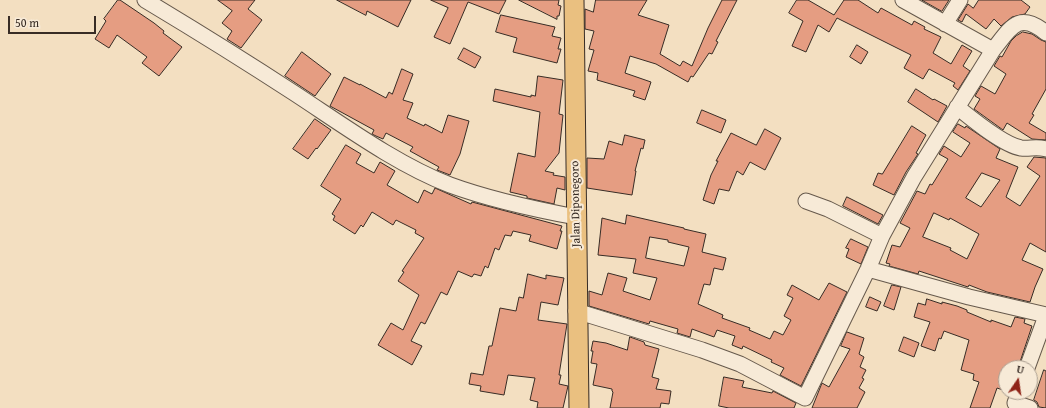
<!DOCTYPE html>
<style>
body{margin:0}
#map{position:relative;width:1046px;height:408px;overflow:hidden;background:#f3dfc1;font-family:"Gentium Book Plus",serif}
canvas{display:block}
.north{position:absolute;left:998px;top:360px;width:40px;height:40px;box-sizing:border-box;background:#f7ead7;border:1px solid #aa9e90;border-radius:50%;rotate:13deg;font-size:11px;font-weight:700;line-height:16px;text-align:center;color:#372c25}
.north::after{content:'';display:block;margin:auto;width:14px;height:18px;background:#8f2418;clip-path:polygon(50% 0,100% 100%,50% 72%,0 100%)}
.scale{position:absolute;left:8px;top:16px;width:88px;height:18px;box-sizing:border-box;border:2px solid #372c25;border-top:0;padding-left:5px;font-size:12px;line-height:14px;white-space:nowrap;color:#372c25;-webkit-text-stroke:3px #f7ead7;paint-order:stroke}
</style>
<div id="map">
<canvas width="1046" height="408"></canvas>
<div class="north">U</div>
<div class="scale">50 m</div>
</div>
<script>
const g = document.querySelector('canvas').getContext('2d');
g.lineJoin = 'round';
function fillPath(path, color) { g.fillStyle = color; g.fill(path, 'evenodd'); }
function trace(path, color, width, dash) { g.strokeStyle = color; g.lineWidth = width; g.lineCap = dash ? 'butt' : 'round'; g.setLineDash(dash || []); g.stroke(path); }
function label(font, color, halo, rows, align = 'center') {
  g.font = font + ' "Gentium Book Plus",serif'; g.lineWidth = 4; g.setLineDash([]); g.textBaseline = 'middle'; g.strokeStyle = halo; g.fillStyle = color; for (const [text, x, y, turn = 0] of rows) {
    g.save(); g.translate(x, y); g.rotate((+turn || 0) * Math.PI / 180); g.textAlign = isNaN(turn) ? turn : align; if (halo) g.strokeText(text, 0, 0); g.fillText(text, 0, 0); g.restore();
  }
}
const building = new Path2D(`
 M 118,0 L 120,0 L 154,23 L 164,31 L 163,33 L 182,47 L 159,76 L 142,63 L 147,57 L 117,35 L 109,48 L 95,39 L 106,21 L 104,19 Z
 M 218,0 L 255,0 L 248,9 L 262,20 L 241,48 L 227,39 L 232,31 L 222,23 L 232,11 Z
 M 337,0 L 411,0 L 398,27 L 367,11 L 366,15 Z
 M 431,0 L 506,0 L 499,14 L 468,2 L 450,44 L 434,37 L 448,8 Z
 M 519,0 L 559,0 L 558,5 L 561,6 L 559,16 L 557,16 L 557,19 Z
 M 596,0 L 647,0 L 638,15 L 669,25 L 660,54 L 680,66 L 683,61 L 692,66 L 708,28 L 722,0 L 737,0 L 716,41 L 718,42 L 712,54 L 709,53 L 693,77 L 691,76 L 688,82 L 656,64 L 630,56 L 625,73 L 651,82 L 645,100 L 633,96 L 635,91 L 597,80 L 598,73 L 588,71 L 594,50 L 589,49 L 594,31 L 585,29 L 585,9 L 593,12 Z
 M 797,0 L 808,0 L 834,15 L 844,0 L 858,0 L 878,13 L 881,8 L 912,25 L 914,21 L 925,27 L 924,29 L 941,37 L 933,53 L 951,64 L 962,45 L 972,51 L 963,66 L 970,71 L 958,90 L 953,86 L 955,83 L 929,69 L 923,79 L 904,68 L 911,55 L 837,18 L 829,32 L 818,25 L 806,52 L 792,46 L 803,21 L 789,13 Z
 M 922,0 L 949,0 L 942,11 Z
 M 979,0 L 1021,0 L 1030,7 L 1025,14 L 1012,17 L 1001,26 L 994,19 L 986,29 L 966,14 L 962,22 L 958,20 L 968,4 L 973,8 Z
 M 501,15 L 555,27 L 552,36 L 561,38 L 558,49 L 561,49 L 557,63 L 513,52 L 517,38 L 496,32 Z
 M 1023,32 L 1032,34 L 1041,40 L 1046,42 L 1046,89 L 1032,114 L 1034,115 L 1029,123 L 1046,133 L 1046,140 L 1032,139 L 1007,123 L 1003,130 L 974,109 L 980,99 L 975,96 L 981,86 L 995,94 L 1006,74 L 994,66 L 1000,56 L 1002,57 L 1011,41 L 1016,36 Z
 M 857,45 L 868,52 L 861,64 L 850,57 Z
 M 464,48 L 481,57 L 475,68 L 458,59 Z
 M 302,52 L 331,74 L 315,96 L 285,76 Z
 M 402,69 L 413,74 L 403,100 L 413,103 L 407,118 L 424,126 L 425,124 L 442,133 L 448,115 L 469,121 L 460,154 L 450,175 L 437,170 L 439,167 L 410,151 L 413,147 L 386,133 L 383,139 L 376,136 L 372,134 L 374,130 L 330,106 L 344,77 L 360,85 L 360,84 L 386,98 L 389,92 L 392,94 Z
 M 538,76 L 563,80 L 559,114 L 563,115 L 559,153 L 545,171 L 554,173 L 553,175 L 565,177 L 565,190 L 557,188 L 554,204 L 527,198 L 527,196 L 510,192 L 518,153 L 535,157 L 540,112 L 493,101 L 495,89 L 531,97 L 531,95 L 535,96 Z
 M 916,89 L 933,100 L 934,99 L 947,106 L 938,122 L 908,102 Z
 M 702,110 L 726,120 L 721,133 L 697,123 Z
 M 315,119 L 331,130 L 317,149 L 316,148 L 308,159 L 293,149 Z
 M 958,124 L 965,128 L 966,126 L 1000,149 L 996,158 L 1018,167 L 1006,197 L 1020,206 L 1040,176 L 1027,167 L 1034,157 L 1046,158 L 1046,252 L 1030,243 L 1022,260 L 1043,269 L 1035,287 L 1030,302 L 987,292 L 969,285 L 968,287 L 919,271 L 918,274 L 889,266 L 890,264 L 886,263 L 892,245 L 900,247 L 910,228 L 900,223 L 917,191 L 925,194 L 930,184 L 932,185 L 948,159 L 939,154 L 944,146 L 961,157 L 970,143 L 953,132 ZM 982,173 L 1000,180 L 981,207 L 966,198 ZM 934,213 L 949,220 L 950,218 L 979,234 L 967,259 L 950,250 L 951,248 L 923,237 Z
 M 912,126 L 926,135 L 916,153 L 918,154 L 906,172 L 894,195 L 873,185 L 878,173 L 882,174 Z
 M 765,129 L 781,138 L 765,170 L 750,162 L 743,175 L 737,171 L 729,191 L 719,189 L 714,204 L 703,200 L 711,175 L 718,161 L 716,161 L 731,133 L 756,145 Z
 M 625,135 L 645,140 L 643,149 L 641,148 L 635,171 L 636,171 L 632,195 L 587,188 L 587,158 L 604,159 L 609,141 L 622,145 Z
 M 346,145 L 361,154 L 356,163 L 374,173 L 380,162 L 395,171 L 387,185 L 418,203 L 424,190 L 432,194 L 435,188 L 471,204 L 472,202 L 562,226 L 560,231 L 562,231 L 557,249 L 529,241 L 531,235 L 513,231 L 511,236 L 505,235 L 499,250 L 495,248 L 488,268 L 485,266 L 481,276 L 474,274 L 472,277 L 458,271 L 447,295 L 441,292 L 425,324 L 421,322 L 411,341 L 422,346 L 412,365 L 378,345 L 391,323 L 403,330 L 419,295 L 398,281 L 404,272 L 402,271 L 424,238 L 415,233 L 416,230 L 396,220 L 393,225 L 372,212 L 363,227 L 361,225 L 355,234 L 333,220 L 335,216 L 332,214 L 341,199 L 321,186 Z
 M 847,197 L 883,215 L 878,224 L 843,206 Z
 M 627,215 L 675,226 L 684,228 L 684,229 L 706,234 L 702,252 L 726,258 L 723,270 L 714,268 L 710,285 L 704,284 L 698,304 L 723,315 L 722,318 L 750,328 L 749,330 L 770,339 L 774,331 L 783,335 L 791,320 L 784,316 L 793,298 L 787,295 L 792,285 L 819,300 L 829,283 L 847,292 L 801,386 L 780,375 L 784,368 L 771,362 L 772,360 L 743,346 L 742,349 L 732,345 L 735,336 L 717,330 L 714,337 L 692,329 L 690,337 L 677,333 L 678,329 L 650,321 L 649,324 L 589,306 L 589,291 L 602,295 L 608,273 L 627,278 L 623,291 L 650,300 L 657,278 L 633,273 L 636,259 L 598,255 L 602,218 L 625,224 ZM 650,237 L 668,240 L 668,242 L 689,247 L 684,266 L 646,258 Z
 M 851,239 L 868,247 L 861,264 L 846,257 L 849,249 L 846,248 Z
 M 528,274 L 546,279 L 546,275 L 564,278 L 558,305 L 541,302 L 538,320 L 567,324 L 559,375 L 561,375 L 559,384 L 568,386 L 563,408 L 537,408 L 538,402 L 530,400 L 535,378 L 508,375 L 504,395 L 480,391 L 481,386 L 469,384 L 471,373 L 483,375 L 489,346 L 492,346 L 500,308 L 516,311 L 519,297 L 523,298 Z
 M 892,285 L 901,287 L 894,310 L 884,306 Z
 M 870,297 L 881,302 L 877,311 L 866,307 Z
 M 927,299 L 942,304 L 942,302 L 957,306 L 967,310 L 967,312 L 991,322 L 991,320 L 1011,327 L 1015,317 L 1025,319 L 1024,323 L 1032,326 L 1018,368 L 1006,368 L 1006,391 L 997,388 L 990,408 L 970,408 L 979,382 L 973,380 L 974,374 L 961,370 L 969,340 L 944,331 L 941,339 L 939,338 L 935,351 L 921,346 L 930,322 L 914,317 L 918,303 L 925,305 Z
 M 847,332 L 864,338 L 859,354 L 864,357 L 860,367 L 866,370 L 862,378 L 864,379 L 859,388 L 865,392 L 857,408 L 812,408 L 822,383 L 829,387 L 850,349 L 841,346 Z
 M 630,337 L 644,342 L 645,345 L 659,349 L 652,377 L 659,379 L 656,389 L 671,391 L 669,404 L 661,403 L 660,408 L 610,408 L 613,392 L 612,391 L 612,389 L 593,385 L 597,364 L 591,363 L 593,351 L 591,351 L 593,341 L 606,343 L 627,350 Z
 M 904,337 L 919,343 L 914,357 L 899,351 Z
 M 1044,370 L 1046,371 L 1046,408 L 1039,407 L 1037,402 L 1034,400 Z
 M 724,377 L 744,381 L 742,387 L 772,393 L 773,391 L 796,403 L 794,408 L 729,408 L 719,406 Z`);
const minor = new Path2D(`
 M 145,0 C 195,30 245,61 294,93 C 343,125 396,164 450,185 C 491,200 533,209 576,217
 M 945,24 L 960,0
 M 993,50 C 1010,29 1018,10 1046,33
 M 957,107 C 972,119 1003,145 1021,148 C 1030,149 1037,146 1046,149
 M 806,201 L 828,209 L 882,236
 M 868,269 L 969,297 L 1046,315
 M 576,311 L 702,350 L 740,364 L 805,398 L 868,269 L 882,236 L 914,177 L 993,50 L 903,0
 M 1027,368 L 1046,316
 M 1019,392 L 1015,403 L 1030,408`);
const major = new Path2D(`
 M 574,0 L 579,408`);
const streetNames = [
 ["Jalan Diponegoro",576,204,-91]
];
fillPath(building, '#e59d82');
trace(building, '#372c25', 1);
trace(minor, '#66594c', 17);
trace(major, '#372c25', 21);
trace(minor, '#f7ead7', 15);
trace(major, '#eac080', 19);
label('12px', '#372c25', '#f7ead7', streetNames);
</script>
